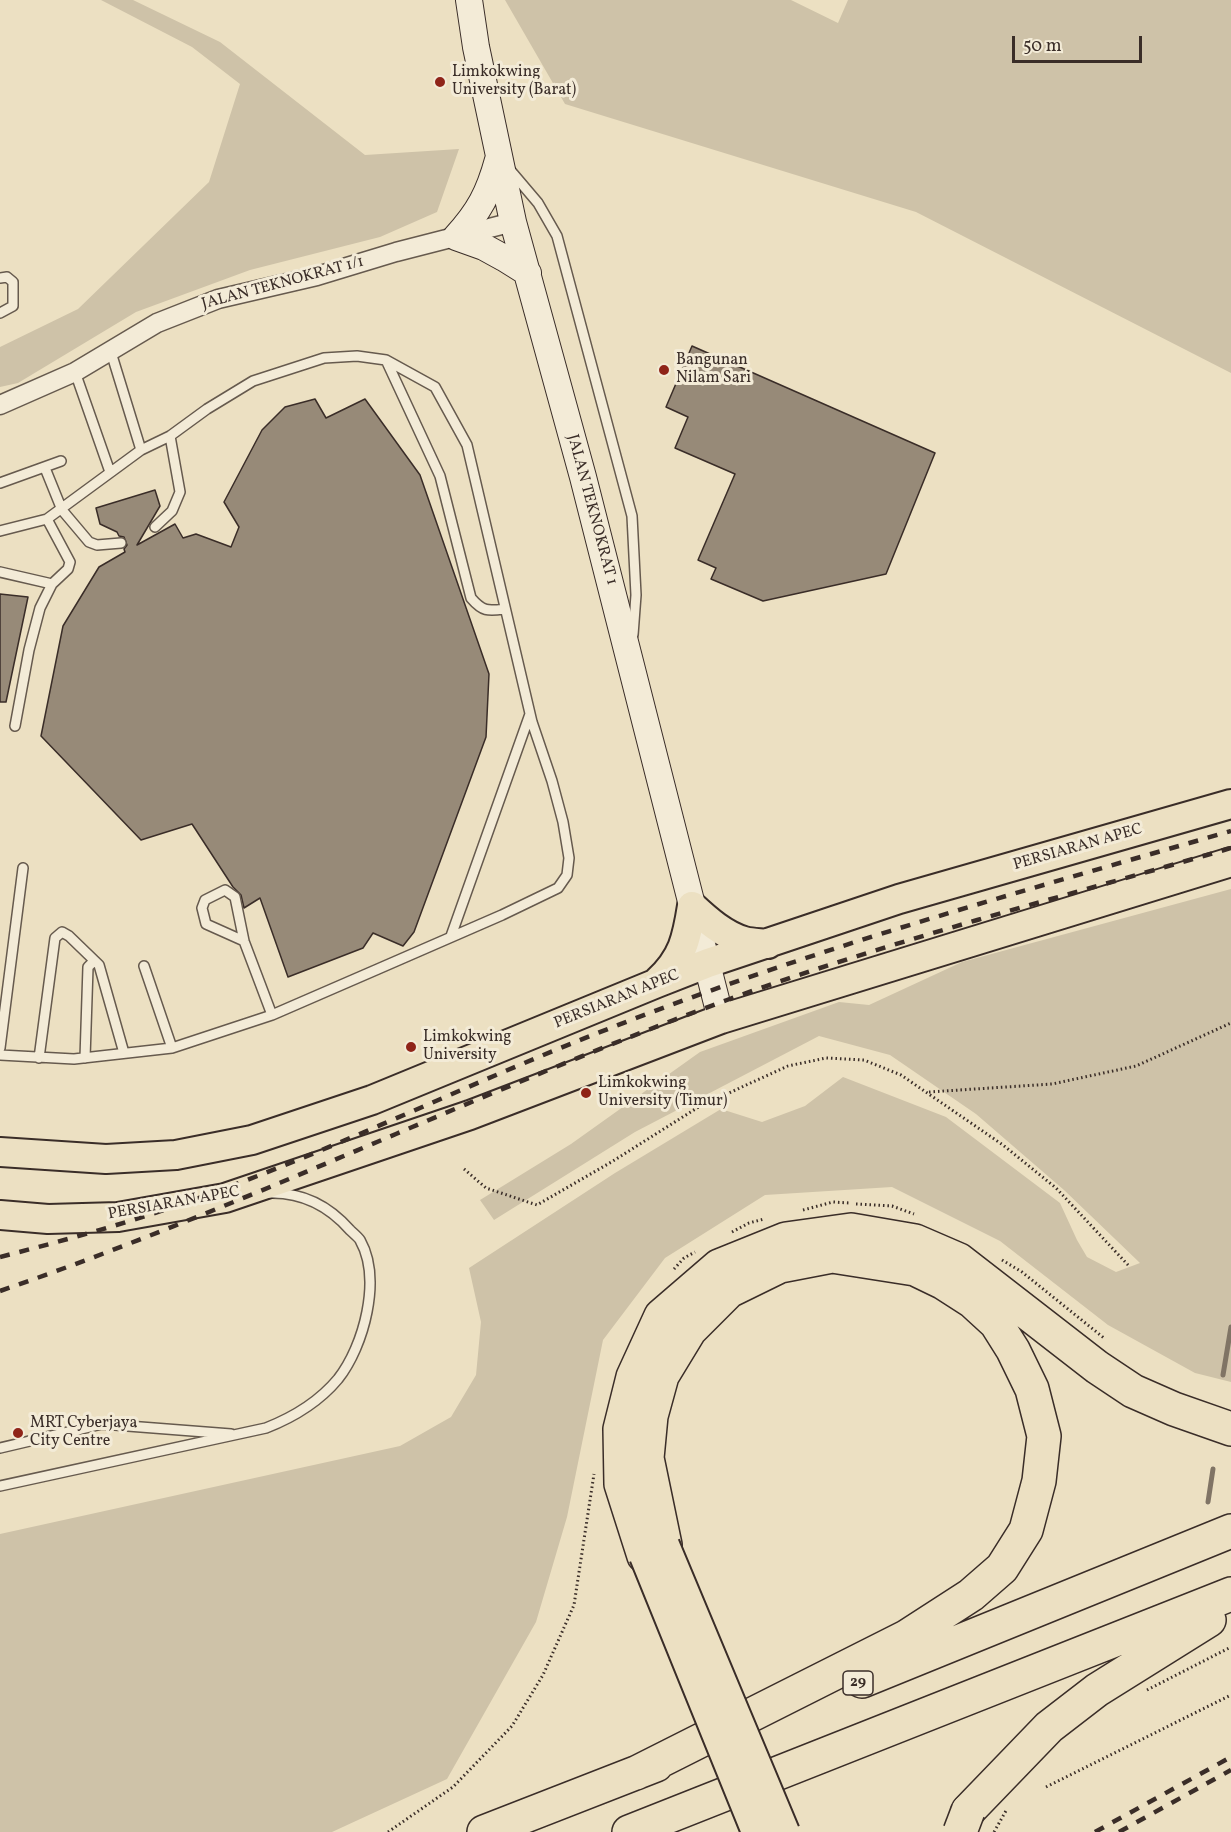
<!DOCTYPE html>
<style>
body{margin:0}
#map{position:relative;width:1231px;height:1832px;overflow:hidden;background:#ece0c2;font-family:Vollkorn,serif}
canvas{display:block}
.scale{position:absolute;left:1012px;top:36px;width:130px;height:27px;box-sizing:border-box;border:3px solid #3a2d28;border-top:0;padding-left:8px;font-size:18px;line-height:21px;white-space:nowrap;color:#3a2d28;-webkit-text-stroke:4px #f3ebd7;paint-order:stroke}
</style>
<div id="map">
<canvas width="1231" height="1832"></canvas>
<div class="scale">50 m</div>
</div>
<script>
const context = document.querySelector('canvas').getContext('2d');
context.lineJoin = 'round';
function fillPath(path, color) {
  context.fillStyle = color;
  context.fill(path, 'evenodd');
}
function trace(path, color, width, dash) {
  context.strokeStyle = color;
  context.lineWidth = width;
  context.lineCap = dash ? 'butt' : 'round';
  context.setLineDash(dash || []);
  context.stroke(path);
}
function drawText(font, color, halo, rows, align = 'center') {
  context.font = font + ' Vollkorn,serif';
  context.lineWidth = 6;
  context.setLineDash([]);
  context.textBaseline = 'middle';
  context.strokeStyle = halo;
  context.fillStyle = color;
  for (const [text, x, y, turn = 0] of rows) {
    context.save();
    context.translate(x, y);
    context.rotate((+turn || 0) * Math.PI / 180);
    context.textAlign = isNaN(turn) ? turn : align;
    if (halo) context.strokeText(text, 0, 0);
    context.fillText(text, 0, 0);
    context.restore();
  }
}
const green = new Path2D(`
 M101,0H133L220,42L365,155L459,149L437,212L380,237L250,270L136,312L18,383L0,387V347L78,309L209,182L240,84L192,47Z
 M505,0H791L838,23L848,0H1231V373L916,212L565,104Z
 M1231,889V1382L1195,1373L1108,1325L1000,1241L892,1187L765,1195L665,1258L603,1340L567,1517L536,1622L447,1779L332,1832H0V1534L400,1446L451,1417L476,1375L481,1322L469,1268L615,1173L721,1109L762,1122L805,1106L843,1077L946,1117L1060,1203L1077,1240L1087,1257L1116,1272L1140,1263L1064,1190L976,1114L890,1055L819,1036L635,1132L494,1220L480,1200L571,1144L700,1052L839,1002L869,1005L962,962Z`);
const stream = new Path2D(`
 M1223,1375L1231,1327
 M1208,1502L1213,1469`);
const building = new Path2D(`
 M692,346L935,453L886,574L763,601L711,579L716,568L698,560L735,474L675,448L688,417L666,407Z
 M315,399L326,418L365,399L420,475L489,674L486,737L414,932L403,946L373,933L363,948L288,977L260,898L244,908L241,895L233,887L192,824L141,840L41,736L63,626L99,567L125,552L124,549L127,545L124,537L119,536L117,532L100,524L96,508L155,490L160,506L137,545L175,524L183,538L196,534L231,547L239,527L224,502L262,430L285,407Z
 M0,594L28,597L6,702H0Z`);
const path = new Path2D(`
 M929,1092L1052,1084L1136,1066L1231,1023
 M464,1169L486,1188L537,1205L613,1161L697,1108L744,1086L788,1066L826,1058L864,1060L901,1075L1003,1145L1056,1188L1129,1266
 M856,1204L892,1206L914,1214
 M803,1210L833,1202L849,1203
 M732,1232L749,1223L764,1219
 M1002,1260L1022,1272L1104,1338
 M674,1269L684,1258L695,1252
 M1147,1690L1231,1647
 M1046,1787L1231,1695
 M388,1832L453,1787L512,1726L543,1675L574,1605L594,1474
 M994,1832L1007,1809`);
const lane = new Path2D(`
 M510,170L538,203L557,236L632,516L636,595L633,635
 M0,278L7,277L13,282V306L0,313
 M110,349L141,450
 M386,360L440,476L471,598C483,612 488,611 505,609
 M75,372L110,472
 M45,468L62,510L89,542L97,545L121,543
 M0,483L61,461
 M155,527L172,511L180,492L170,436
 M0,531L47,519L141,450L170,436L207,409L253,381L324,358L357,356L386,360L435,387L467,445L532,722L552,781L563,822L569,858L567,875L558,888L502,915L378,969L272,1015L172,1048L74,1059L0,1055
 M0,572L52,584
 M15,726L29,650L40,608L52,584L68,569L70,562L47,519
 M451,936L530,714
 M244,941L206,924L202,908L205,900L225,890L235,897L244,941L272,1015
 M144,966L172,1048
 M0,1048L23,868
 M39,1058L55,938L62,932L69,936L99,965L124,1053
 M85,1058L88,967L94,961
 M0,1448L102,1424L231,1434
 M0,1486L266,1428C294,1417 318,1403 338,1379C364,1346 382,1279 360,1240C358,1237 353,1233 350,1230C329,1206 302,1192 269,1193`);
const street = new Path2D(`
 M0,405L75,372L157,323L218,299L317,276L396,252L513,222`);
const secondary = new Path2D(`
 M469,0L476,47L513,222L583,477L721,1019
 M498,160C489,193 479,212 456,237L484,247L504,258L528,273`);
const primary = new Path2D(`
 M692,906C707,920 724,935 744,941C751,943 760,943 768,944
 M658,981C683,958 687,938 692,906
 M0,1152L106,1159L176,1155L252,1140L372,1100L657,983L708,963L899,899L1231,804
 M0,1215L48,1219L118,1217L225,1198L470,1115L721,1019L1231,862`);
const highway = new Path2D(`
 M644,1556L621,1484L620,1429L633,1377L661,1316L719,1266L786,1239L851,1230L915,1241L959,1260L1097,1367L1133,1391L1174,1409L1231,1429
 M862,1681L1231,1531
 M636,1773L906,1637L971,1595L1002,1568L1026,1530L1039,1481L1044,1436L1032,1389L1013,1350L996,1323L972,1301L944,1283L915,1269L832,1256L780,1266L729,1291L690,1330L662,1376L651,1416L647,1458L665,1545
 M968,1811L1049,1727L1097,1690L1209,1620
 M484,1832L656,1765
 M629,1832L1231,1594`);
const rail = new Path2D(`
 M0,1257C70,1239 139,1220 207,1195C345,1145 476,1080 613,1027C815,948 1023,891 1231,831
 M0,1291C247,1206 482,1090 727,1000C892,940 1063,897 1231,848
 M1095,1832L1231,1757
 M1119,1832L1231,1770`);
const primaryBridge = new Path2D(`
 M665,1545L785,1832
 M644,1556L756,1832`);
const highwayBridge = new Path2D(`
 M960,1832L968,1811`);
const markers = [
 [440,82,6,"#8f2418"],
 [664,370,6,"#8f2418"],
 [411,1047,6,"#8f2418"],
 [586,1093,6,"#8f2418"],
 [18,1433,6,"#8f2418"]
];
const shields = [
 [858,1683,30]
];
const shieldNames = [
 ["29",858,1683]
];
const poiNames = [
 ["Limkokwing",452,73],
 ["University (Barat)",452,91],
 ["Bangunan",676,361],
 ["Nilam Sari",676,379],
 ["Limkokwing",423,1038],
 ["University",423,1056],
 ["Limkokwing",598,1084],
 ["University (Timur)",598,1102],
 ["MRT Cyberjaya",30,1424],
 ["City Centre",30,1442]
];
const streetNames = [
 ["JALAN TEKNOKRAT 1/1",283,284,-15],
 ["JALAN TEKNOKRAT 1",591,510,75],
 ["PERSIARAN APEC",1078,848,-16],
 ["PERSIARAN APEC",617,1000,-22],
 ["PERSIARAN APEC",174,1204,-10]
];
fillPath(green, '#cec2a8');
trace(stream, '#807465', 5);
fillPath(building, '#978a78');
trace(building, '#3a2d28', 1.5);
trace(lane, '#665a4e', 12);
trace(street, '#665a4e', 21);
trace(secondary, '#3a2d28', 28);
trace(primary, '#3a2d28', 32);
trace(highway, '#3a2d28', 36);
trace(path, '#3a2d28', 3, [1.5, 3]);
trace(lane, '#f3ebd7', 9);
trace(street, '#f3ebd7', 18);
trace(secondary, '#f3ebd7', 26);
trace(primary, '#ece0c2', 28);
trace(highway, '#ece0c2', 33);
trace(rail, '#3a2d28', 4.5, [10, 10]);
trace(primaryBridge, '#3a2d28', 32, []);
trace(highwayBridge, '#3a2d28', 36, []);
trace(primaryBridge, '#ece0c2', 28);
trace(highwayBridge, '#ece0c2', 33);
for (const [x, y, r, color] of markers) {
  const dot = new Path2D();
  dot.arc(x, y, r, 0, 2 * Math.PI);
  context.fillStyle = color;
  context.fill(dot);
  trace(dot, '#f3ebd7', 2);
}
for (const [x, y, w] of shields) {
  const box = new Path2D();
  box.roundRect(x - w / 2, y - 12, w, 24, 4.5);
  context.fillStyle = '#f3ebd7';
  context.fill(box);
  trace(box, '#3a2d28', 1.5);
}
drawText('bold 15px', '#3a2d28', null, shieldNames);
drawText('16px', '#3a2d28', '#f3ebd7', poiNames, 'left');
drawText('16px', '#3a2d28', '#f3ebd7', streetNames);
</script>
